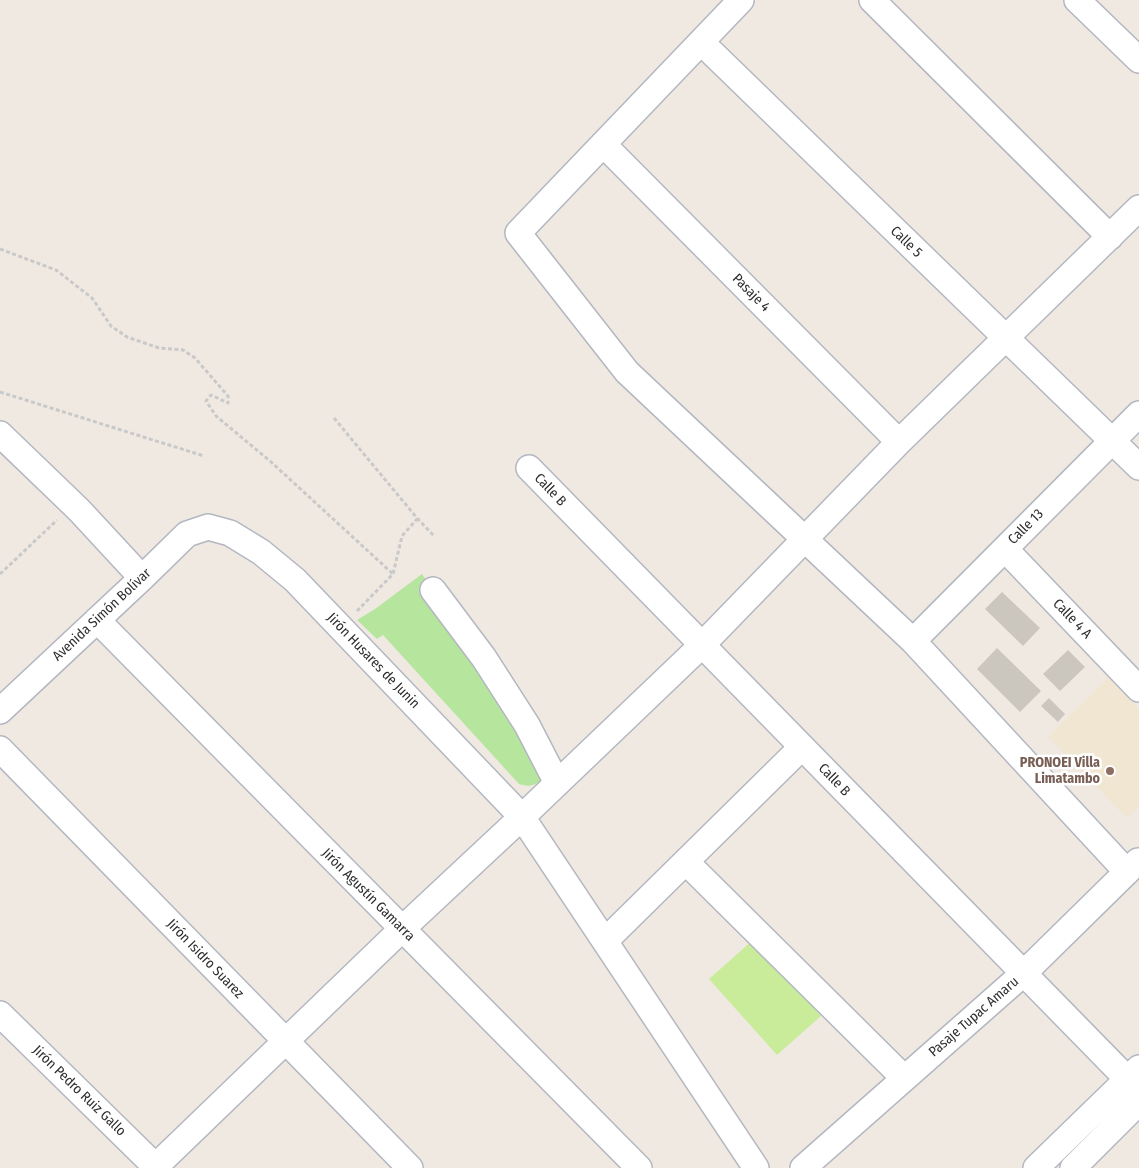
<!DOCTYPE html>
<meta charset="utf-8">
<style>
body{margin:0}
canvas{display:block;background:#efe9e1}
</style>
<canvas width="1139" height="1168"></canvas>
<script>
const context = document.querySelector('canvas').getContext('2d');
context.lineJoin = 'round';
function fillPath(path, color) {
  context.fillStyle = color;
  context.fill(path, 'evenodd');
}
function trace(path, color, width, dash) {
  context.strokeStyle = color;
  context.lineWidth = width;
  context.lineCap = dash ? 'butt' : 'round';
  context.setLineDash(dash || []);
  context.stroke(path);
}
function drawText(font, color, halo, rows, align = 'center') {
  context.font = font + ' "Fira Sans Condensed",sans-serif';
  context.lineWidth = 5;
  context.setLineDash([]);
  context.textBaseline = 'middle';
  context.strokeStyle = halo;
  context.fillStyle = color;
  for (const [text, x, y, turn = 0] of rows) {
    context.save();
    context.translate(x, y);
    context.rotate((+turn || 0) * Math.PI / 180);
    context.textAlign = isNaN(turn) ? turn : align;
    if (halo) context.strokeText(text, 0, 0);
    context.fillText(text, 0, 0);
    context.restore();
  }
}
const education = new Path2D(`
 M1108,678L1139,709V806L1127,818L1048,737Z`);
const green = new Path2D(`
 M422,574L543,760L542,780C534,786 529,787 519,784L383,635L377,639L357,620L375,609Z`);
const pitch = new Path2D(`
 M753,940L821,1016L777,1055L709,979Z`);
const building = new Path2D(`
 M1002,592L1040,628L1023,646L985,609Z
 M997,648L1041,691L1020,712L977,669Z
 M1068,650L1085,667L1060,691L1043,674Z
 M1049,698L1065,714L1058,722L1041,706Z`);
const path = new Path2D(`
 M0,249L56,270L92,298L111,326L127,337L159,348L183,350L195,358L228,396V403L211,395L206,401L216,416L270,461L393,574
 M0,392L204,456
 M334,418L417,518L435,537
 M0,574L57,520
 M357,611L393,574L402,536L417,519`);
const minor = new Path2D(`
 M741,0L518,233L627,372L913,641L1127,872
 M872,0L1110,237
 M1077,0L1139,60
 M701,42L1139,467
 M603,144L899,442
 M0,434L79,510L142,578
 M529,468L1139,1091
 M1005,549L1139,689
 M433,590L484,658L527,725L557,783
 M97,620L639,1168
 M913,641L1139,414
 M0,711L142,578L187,534L208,527L230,533L261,552L295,580L522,817L756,1168
 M0,749L410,1168
 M686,862L904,1078
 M605,941L802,747
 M0,1014L157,1168
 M154,1168L402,929L522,817L702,645L899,442L1139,208
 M803,1168L1024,973L1138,861
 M1036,1168L1139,1068
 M1073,1168L1139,1102`);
const markers = [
 [1110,771,5,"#8d6e63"]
];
const streetNames = [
 ["Calle 5",906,242,44],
 ["Pasaje 4",751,293,45],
 ["Calle B",550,490,46],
 ["Calle 13",1026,527,-45],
 ["Avenida Simón Bolívar",102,615,-43],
 ["Calle 4 A",1072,619,46],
 ["Jirón Husares de Junin",373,661,46],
 ["Calle B",834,780,46],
 ["Jirón Agustín Gamarra",368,895,45],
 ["Jirón Isidro Suarez",205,959,46],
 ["Pasaje Tupac Amaru",974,1017,-41],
 ["Jirón Pedro Ruiz Gallo",79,1091,44]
];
const educationNames = [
 ["PRONOEI Villa",1100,763],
 ["Limatambo",1100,779]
];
fillPath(education, '#f0e6d1');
fillPath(green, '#b6e59e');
fillPath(pitch, '#c9ec9a');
fillPath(building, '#cbc7bf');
trace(minor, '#b4b7c1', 28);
trace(path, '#c9c9c9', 3, [4, 2.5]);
trace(minor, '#fff', 25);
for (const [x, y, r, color] of markers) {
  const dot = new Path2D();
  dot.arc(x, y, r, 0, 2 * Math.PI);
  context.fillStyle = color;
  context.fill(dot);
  trace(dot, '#fff', 2);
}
drawText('14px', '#2e2e2e', '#fff', streetNames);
drawText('bold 14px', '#785e54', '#fff', educationNames, 'right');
</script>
